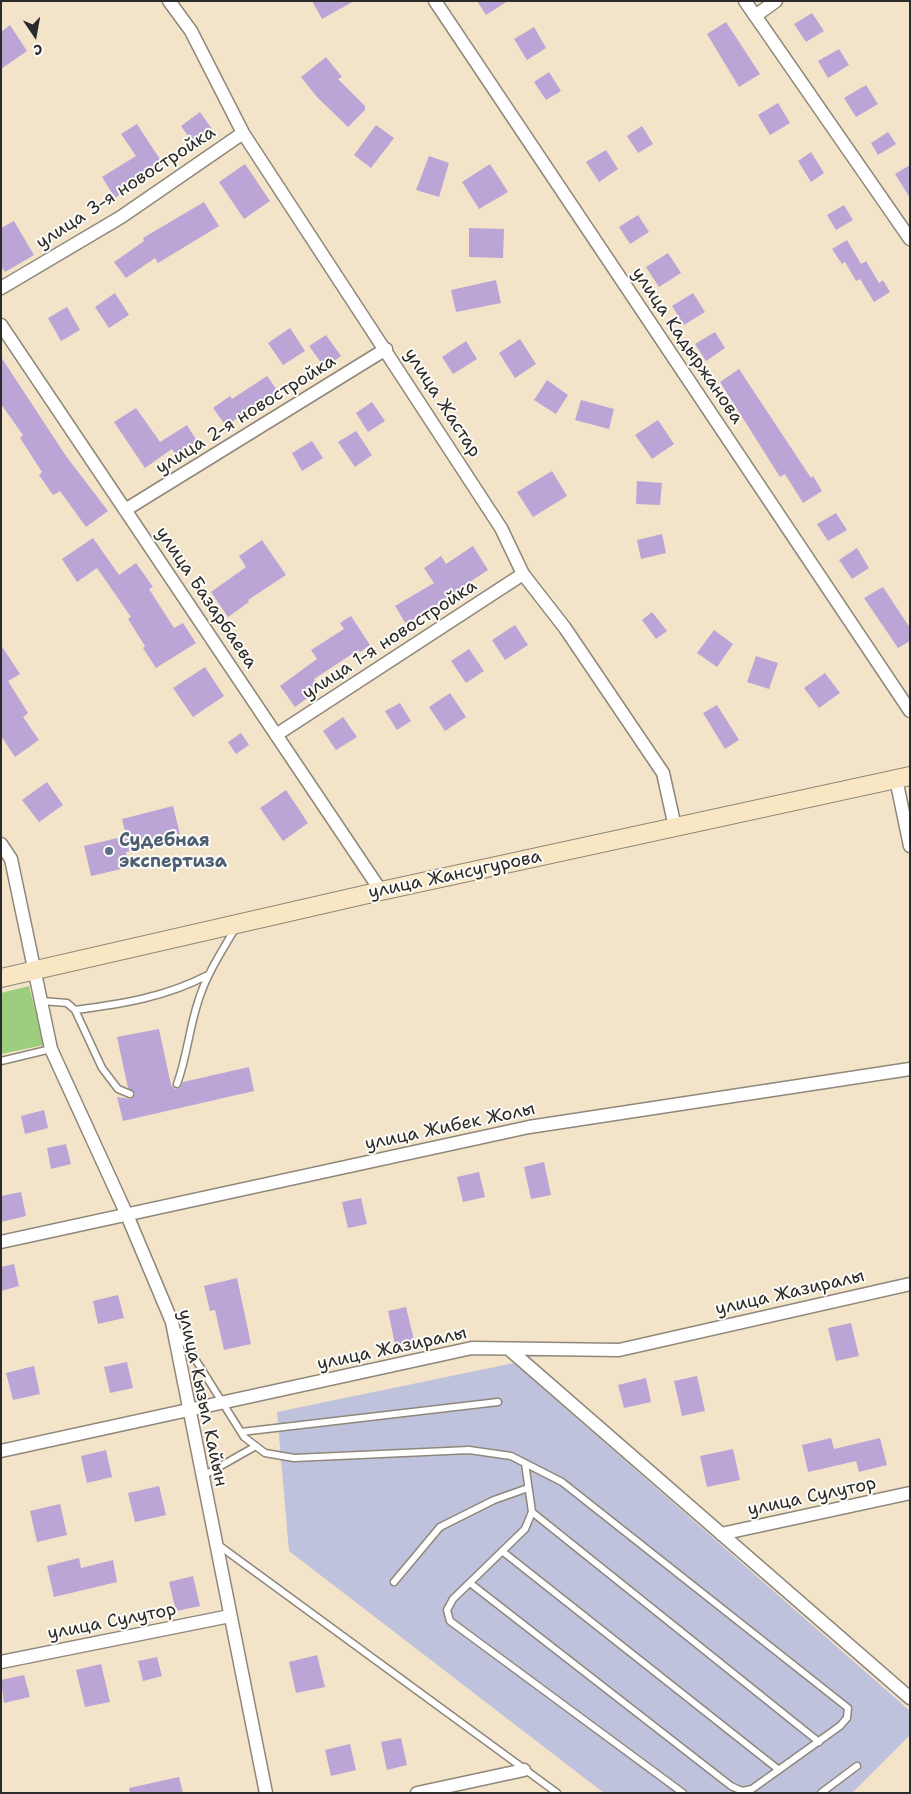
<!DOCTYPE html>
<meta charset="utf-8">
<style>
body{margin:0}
#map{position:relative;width:911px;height:1794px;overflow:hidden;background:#f3e3c9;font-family:"Shantell Sans",sans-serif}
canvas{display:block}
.frame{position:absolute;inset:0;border:2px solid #2b2b2b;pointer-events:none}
.north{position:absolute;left:10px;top:10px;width:50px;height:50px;-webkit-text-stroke:4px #fdfcf7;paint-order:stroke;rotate:168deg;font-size:14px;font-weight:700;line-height:20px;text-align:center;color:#2b2b2b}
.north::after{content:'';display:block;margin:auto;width:18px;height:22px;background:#2b2b2b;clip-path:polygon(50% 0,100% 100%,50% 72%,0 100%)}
</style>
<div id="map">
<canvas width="911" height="1794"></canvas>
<div class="frame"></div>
<div class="north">С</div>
</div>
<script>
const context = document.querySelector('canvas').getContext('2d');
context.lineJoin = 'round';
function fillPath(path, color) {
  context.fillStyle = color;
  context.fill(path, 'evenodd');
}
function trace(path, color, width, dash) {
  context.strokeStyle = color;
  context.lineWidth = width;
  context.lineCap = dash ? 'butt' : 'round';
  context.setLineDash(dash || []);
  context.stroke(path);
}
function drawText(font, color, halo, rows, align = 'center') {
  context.font = font + ' "Shantell Sans",sans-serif';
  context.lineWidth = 4;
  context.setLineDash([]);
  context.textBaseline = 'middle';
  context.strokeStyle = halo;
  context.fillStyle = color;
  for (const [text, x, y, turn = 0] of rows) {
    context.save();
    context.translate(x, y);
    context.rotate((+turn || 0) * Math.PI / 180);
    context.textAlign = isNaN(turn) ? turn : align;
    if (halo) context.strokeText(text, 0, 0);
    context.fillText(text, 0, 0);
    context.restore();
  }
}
const industrial = new Path2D(`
 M514,1363L910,1711V1735L852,1793H604L289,1551L277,1412Z`);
const green = new Path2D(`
 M29,986L44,1045L1,1054V993Z`);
const building = new Path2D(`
 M312,1H354L322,19Z
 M477,1H508L486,15Z
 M812,13L824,31L806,42L794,24Z
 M726,22L760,74L739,87L707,34Z
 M10,25L27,51L1,69V32Z
 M534,27L546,48L527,60L514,39Z
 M839,49L849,65L828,78L818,61Z
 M326,57L342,77L338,79L365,106V110L348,127L317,97L301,77Z
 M549,72L561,91L546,100L534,82Z
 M866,85L878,104L856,117L844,98Z
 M778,103L790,123L770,135L758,115Z
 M200,112L212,129L193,143L181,126Z
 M137,124L163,164L115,198L102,177L136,156L121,134Z
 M376,125L394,138L371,168L354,155Z
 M642,126L653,144L638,153L627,136Z
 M888,132L896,144L878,155L871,143Z
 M606,150L618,169L599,182L586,162Z
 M811,152L824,173L811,182L798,161Z
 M429,156L449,163L439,197L416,190Z
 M245,164L270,201L244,219L219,182Z
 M490,164L508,192L479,209L462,182Z
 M910,165V198L895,174Z
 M204,202L219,226L158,263L155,258L126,278L114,262L144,241L143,238Z
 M844,205L853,220L836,230L827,215Z
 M638,215L649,232L630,244L619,227Z
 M14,221L34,255L5,272L1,266V228Z
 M469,228L504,229L503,258L469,257Z
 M847,240L861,264L866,261L879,283L883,280L890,292L874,302L860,279L856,281L845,262L842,264L832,249Z
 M668,253L681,273L659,287L646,267Z
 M496,280L501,303L456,312L451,290Z
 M115,293L129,315L109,328L95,307Z
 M693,293L705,312L684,325L672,306Z
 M67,307L80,330L61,341L48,318Z
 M290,328L305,351L283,365L268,343Z
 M715,332L725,348L706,361L695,344Z
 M326,335L341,356L325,368L309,346Z
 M520,339L536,364L515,378L499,353Z
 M466,341L477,359L453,374L442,357Z
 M1,357L66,456L108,511L86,527L60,491L53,495L39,475L42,472L20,438L23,435L1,404Z
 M739,369L811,478L813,476L822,491L803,503L785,474L780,477L720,382Z
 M267,376L280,394L254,412L251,408L226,426L213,408L230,396L232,399Z
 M547,380L568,395L556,414L534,400Z
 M581,400L614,409L609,429L575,420Z
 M372,402L385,421L368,432L356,413Z
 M136,408L160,442L187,425L197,441L176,455L172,449L145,468L114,422Z
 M658,420L674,444L652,459L635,435Z
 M356,431L372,455L355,467L338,442Z
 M312,441L323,458L302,471L292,453Z
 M552,471L567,496L533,517L517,492Z
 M637,481L662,483L660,505L636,504Z
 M836,513L847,530L828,541L817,524Z
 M662,534L666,553L641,559L637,540Z
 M93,538L119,575L136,563L153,587L149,589L174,628L183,623L196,643L156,668L143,648L145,646L128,619L131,617L97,568L77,582L62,559Z
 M262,540L286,575L248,600L249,602L228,617L211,592L246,567L239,556Z
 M473,546L488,570L462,587L464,590L447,602L445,600L406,624L395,606L434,583L424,568L441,556L446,564Z
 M857,548L869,568L852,579L839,560Z
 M883,587L910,628V641L898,648L864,598Z
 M652,612L667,631L656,639L642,620Z
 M351,616L370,645L360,652L358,650L314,679L321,688L295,707L280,686L317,659L311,650L344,629L340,623Z
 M515,625L528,645L505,660L492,640Z
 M714,630L733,644L717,667L697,653Z
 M1,645L20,674L8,681L28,713L23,717L39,740L15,757L1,736Z
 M469,649L484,671L466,683L451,661Z
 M756,656L778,663L769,689L747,682Z
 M205,667L224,696L193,717L173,688Z
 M825,673L840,693L819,708L804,688Z
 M450,693L466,717L445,731L429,707Z
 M400,703L411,721L397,730L385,711Z
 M717,705L739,740L725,749L703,713Z
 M343,717L357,737L336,750L323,731Z
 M241,733L249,745L236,754L228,742Z
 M47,782L63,805L39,822L22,800Z
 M286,790L308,823L283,841L260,808Z
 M173,806L181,838L126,852L130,867L91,876L84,846L126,836L122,819Z
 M159,1029L171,1085L175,1089L180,1088L183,1082L249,1067L254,1091L123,1121L117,1097L131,1099L135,1094L128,1088L117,1037Z
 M44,1110L48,1128L25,1134L21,1116Z
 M66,1144L71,1164L51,1169L47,1148Z
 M544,1162L551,1195L531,1199L524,1167Z
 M479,1172L485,1197L463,1202L457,1177Z
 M21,1192L26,1216L1,1222V1196Z
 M361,1198L367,1224L348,1228L342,1202Z
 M14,1264L19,1286L1,1291V1267Z
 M237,1278L251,1344L224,1350L215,1310L210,1311L204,1286Z
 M118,1295L124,1318L98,1324L93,1301Z
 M406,1307L415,1344L396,1349L388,1311Z
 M851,1323L859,1356L836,1361L828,1328Z
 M127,1362L133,1388L110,1393L104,1367Z
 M34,1366L40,1394L13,1400L6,1373Z
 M697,1376L705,1411L682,1416L674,1381Z
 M646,1378L651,1402L624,1408L618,1385Z
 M831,1438L834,1449L880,1438L887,1465L859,1472L856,1461L808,1472L802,1445Z
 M733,1449L740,1480L707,1487L700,1456Z
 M106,1450L112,1477L87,1483L81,1456Z
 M159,1486L166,1515L135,1522L128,1493Z
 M60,1504L67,1535L37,1542L30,1511Z
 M79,1558L81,1568L113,1560L117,1582L54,1597L47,1566Z
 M193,1576L200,1606L176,1611L169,1582Z
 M317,1655L325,1687L296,1693L289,1662Z
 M157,1657L162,1676L143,1681L138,1661Z
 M101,1664L110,1702L85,1707L76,1670Z
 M24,1675L30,1697L4,1703L1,1680Z
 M401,1738L407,1765L387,1770L381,1742Z
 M350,1744L356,1770L331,1776L325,1750Z
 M179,1777L183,1793H130L129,1788Z`);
const service = new Path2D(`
 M42,1001L67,1003L75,1010L102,1068L118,1089L130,1094
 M75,1010C122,1004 166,997 208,975
 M1,1061L51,1049
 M177,1084C187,1057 189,1029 198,1002C206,975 222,951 236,927
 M177,1330L244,1437L265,1453L294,1458L469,1450L511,1456L562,1482L848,1708L847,1718L840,1726L752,1789L742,1791L731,1786L470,1583
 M241,1432L498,1402
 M525,1463L532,1512L525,1529L453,1599L447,1610L450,1621L683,1793
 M203,1476L256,1446
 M532,1512L819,1742
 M217,1544L557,1793
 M502,1551L779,1770
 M394,1582L440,1527L494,1500L528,1488
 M821,1793L857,1766`);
const minor = new Path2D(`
 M169,1L191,31L243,133L501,528L523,574L565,628L663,773L675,827
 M435,1L910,711
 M745,1L910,239
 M755,16L776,1
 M1,288L121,217L243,133
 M1,325L381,891
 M125,510L386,349
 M276,735L523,574
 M896,779L910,846
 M1,844L11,859L51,1049L127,1215L172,1322L266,1793
 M1,1242L529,1127L910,1069
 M510,1350L910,1698
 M1,1451L472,1348L619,1350L910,1284
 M721,1534L910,1493
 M1,1662L230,1616
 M417,1793L524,1770`);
const secondary = new Path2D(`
 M1,978L381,891L910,776`);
const markers = [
 [109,851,5,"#5c6f8a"]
];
const streetNames = [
 ["улица 3-я новостройка",126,188,-33],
 ["улица Кадыржанова",687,346,56],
 ["улица Жастар",442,403,57],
 ["улица 2-я новостройка",246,415,-32],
 ["улица Базарбаева",206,598,56],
 ["улица 1-я новостройка",390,640,-33],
 ["улица Жансугурова",455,875,-12],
 ["улица Жибек Жолы",450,1127,-12],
 ["улица Жазиралы",790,1293,-13],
 ["улица Жазиралы",392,1349,-12],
 ["улица Кызыл Кайын",202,1398,78],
 ["улица Сулутор",812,1497,-12],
 ["улица Сулутор",112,1622,-11]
];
const serviceNames = [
 ["Судебная",119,841],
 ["экспертиза",119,862]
];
fillPath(industrial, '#bfc2dd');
fillPath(green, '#9cce7e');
fillPath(building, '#baa5d6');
trace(service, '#8f877a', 9);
trace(minor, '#8f877a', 15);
trace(secondary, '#8f877a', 20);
trace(service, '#fff', 6);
trace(minor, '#fff', 12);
trace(secondary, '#f9e7c3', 18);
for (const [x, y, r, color] of markers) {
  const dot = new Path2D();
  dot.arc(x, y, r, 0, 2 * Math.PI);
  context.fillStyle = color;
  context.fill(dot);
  trace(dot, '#fdfcf7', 2);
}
drawText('18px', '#2b2b2b', '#fdfcf7', streetNames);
drawText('bold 18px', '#4e5e75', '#fdfcf7', serviceNames, 'left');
</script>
